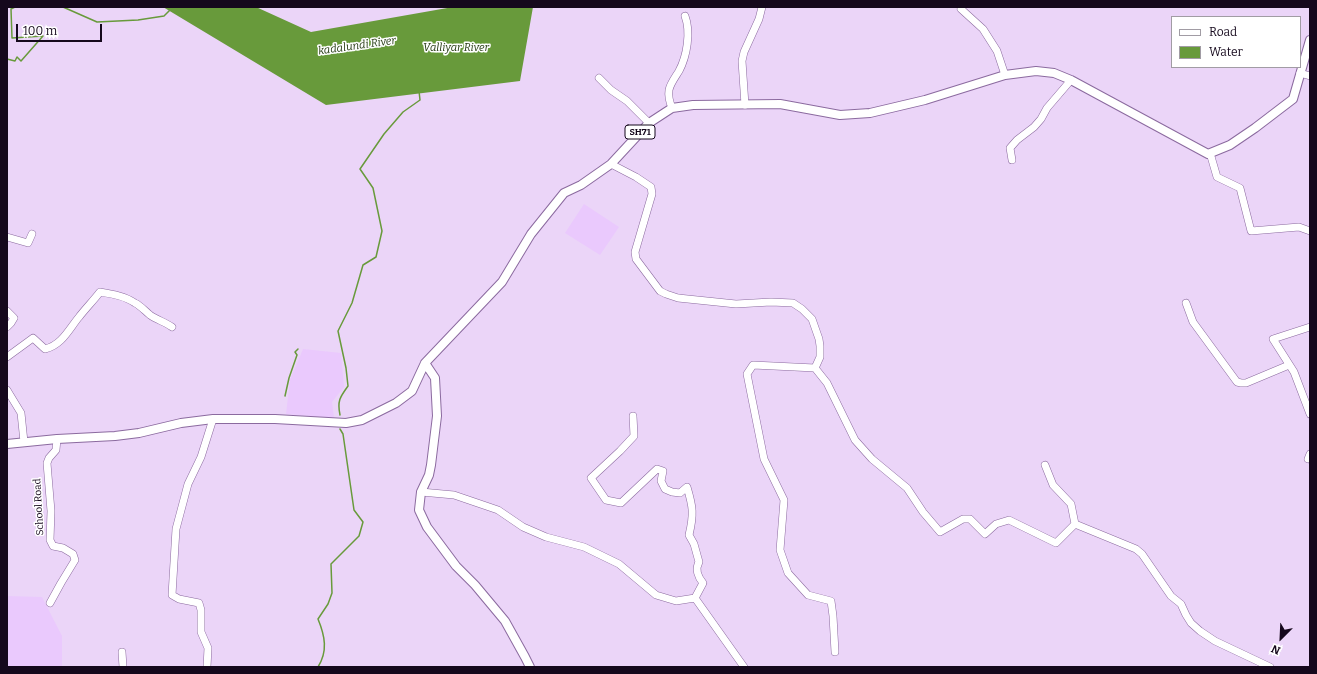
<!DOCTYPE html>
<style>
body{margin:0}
#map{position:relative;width:1317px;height:674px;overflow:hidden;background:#ebd5f8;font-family:Bitter,serif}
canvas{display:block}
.frame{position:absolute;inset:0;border:8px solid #15081c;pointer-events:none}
.legend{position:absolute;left:1171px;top:16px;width:130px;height:52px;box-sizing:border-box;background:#fff;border:1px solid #a19ca4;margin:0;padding:5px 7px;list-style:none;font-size:12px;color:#15081c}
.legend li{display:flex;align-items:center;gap:8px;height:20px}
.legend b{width:20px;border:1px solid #a19ca4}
.north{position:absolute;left:1261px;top:618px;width:40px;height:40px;-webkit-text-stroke:3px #fff;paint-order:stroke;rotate:204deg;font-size:11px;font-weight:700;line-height:16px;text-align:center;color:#15081c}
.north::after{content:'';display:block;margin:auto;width:14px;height:18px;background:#15081c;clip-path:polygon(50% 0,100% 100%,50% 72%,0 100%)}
.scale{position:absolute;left:16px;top:24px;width:86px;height:18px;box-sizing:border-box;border:2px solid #15081c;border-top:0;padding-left:5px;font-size:12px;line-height:14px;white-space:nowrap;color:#15081c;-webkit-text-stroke:3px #fff;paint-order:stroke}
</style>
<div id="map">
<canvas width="1317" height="674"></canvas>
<div class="frame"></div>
<ul class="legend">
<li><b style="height:5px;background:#fff"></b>Road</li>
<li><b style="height:11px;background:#689a3b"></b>Water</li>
</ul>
<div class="north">N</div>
<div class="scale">100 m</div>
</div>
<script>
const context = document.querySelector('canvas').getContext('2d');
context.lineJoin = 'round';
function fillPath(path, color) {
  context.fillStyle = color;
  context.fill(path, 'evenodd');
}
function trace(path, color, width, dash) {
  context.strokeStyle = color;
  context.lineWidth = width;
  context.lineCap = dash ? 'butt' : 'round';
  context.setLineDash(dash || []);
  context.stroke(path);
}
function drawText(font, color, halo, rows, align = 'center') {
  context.font = font + ' Bitter,serif';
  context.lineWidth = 3;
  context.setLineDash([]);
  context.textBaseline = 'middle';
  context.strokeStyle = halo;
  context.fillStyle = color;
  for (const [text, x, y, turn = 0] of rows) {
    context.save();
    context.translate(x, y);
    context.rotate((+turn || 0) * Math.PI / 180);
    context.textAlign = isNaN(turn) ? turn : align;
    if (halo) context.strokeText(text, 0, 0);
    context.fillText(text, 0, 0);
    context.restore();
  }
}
const built = new Path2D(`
 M584,204L619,227L600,255L565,233Z
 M303,349L341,353L344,387L332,402L334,418L286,414L290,380Z
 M7,596L42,597L62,636V667H7Z`);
const water = new Path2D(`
 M163,7H256L311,32L453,7H533L520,81L326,105Z`);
const stream = new Path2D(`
 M63,7L97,22L138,20L164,16L173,7
 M7,59L15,61L17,57L21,61L43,36L12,38L11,9L15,7
 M285,396L289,378L297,355L295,352L298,349
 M340,415C337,401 340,397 348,386L346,368L338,331L352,303L363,265L376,257L382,231L373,188L360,169L384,134L403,112L420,100L419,91
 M318,667C328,651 325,636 318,619L328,604L332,593L331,564L359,536L363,522L354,510L343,434L340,429`);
const minor = new Path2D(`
 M961,9L983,29L997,51L1005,75
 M1300,73L1310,76
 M599,78L611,90L627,101L649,123
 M745,105L742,61L744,52L759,19L762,7
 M672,108C670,103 668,96 669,90C670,84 676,76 679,71C687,56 691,32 685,16
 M1210,153L1217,177L1240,188L1251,231L1299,227L1310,231
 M1012,160L1010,148L1017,140L1034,127L1041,119L1047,108L1071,80
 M611,164L636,177L651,187L652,194L635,252L636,259L660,291L666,294L678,298L736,304L771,302L793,303L802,309L812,319L819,339L820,346V357L815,368L753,365L747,374L764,459L784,500L780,550L788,573L808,595L831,601L833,616L835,652
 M7,237L28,243L32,234
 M1186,303L1193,322L1237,382L1241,383H1246L1289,365
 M7,311L14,318L11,323L7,327
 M1310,327L1273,339L1294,372L1310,414
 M7,357L33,338L45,349C62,345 69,329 79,317C86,308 93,301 100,292C112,294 125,296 135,303C141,306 145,311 150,315C157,320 165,322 172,327
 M815,368L827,383L855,440L872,459L907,488L923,512L940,532L963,519H970L985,534L996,524L1009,520L1056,543L1075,524L1136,549L1142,554L1171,596L1181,604L1186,615L1191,623L1200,631L1215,641L1270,667
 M7,390L21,413L24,442
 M1308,459L1310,454
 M1045,465L1053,485L1071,504L1075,524
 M421,492L454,495L498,510L523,527L546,537L584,547L619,564L656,595L676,601L695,598L703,583C698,577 695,569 699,562L694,544L689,535C694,514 693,507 687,487L680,493L672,492L665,489L661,481L663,471L657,469L621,503L606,500L591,478L620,451L634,436L633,416
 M695,598L744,667
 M50,603L61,583L75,560L73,554L63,548L53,546L50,540L51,511L47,463L49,458L56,450L57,439
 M122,652L123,667
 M207,667L208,648L201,632V610L199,603L179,599L172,595L176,529L188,484L201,457L213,419`);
const major = new Path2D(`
 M425,363L435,378L437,416L431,465L429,475L421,492L419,510L427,527L456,566L475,585L505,621L525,657L530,667
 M7,444L57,439L115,436L139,433L181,423L213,419H275L346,423L362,420L396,403L412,391L425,363L502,282L531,234L564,193L581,185L611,164L649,123L672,108L693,105L780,104L840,115L870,113L925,100L1005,75L1036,71L1054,73L1071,80L1208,154L1230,145L1255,128L1293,99L1310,40`);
const shields = [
 [640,132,30]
];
const shieldNames = [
 ["SH71",640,132]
];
const streetNames = [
 ["School Road",39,507,-93]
];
const waterNames = [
 ["kadalundi River",357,46,-8],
 ["Valliyar River",456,48]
];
fillPath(built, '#eac9fd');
fillPath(water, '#689a3b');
trace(stream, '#689a3b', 1.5);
trace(minor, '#8b6a9f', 8);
trace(major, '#8b6a9f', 10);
trace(minor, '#fff', 7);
trace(major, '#fff', 8);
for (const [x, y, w] of shields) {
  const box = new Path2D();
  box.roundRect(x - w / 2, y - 7, w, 14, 3);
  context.fillStyle = '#fff';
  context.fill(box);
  trace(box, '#15081c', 1);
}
drawText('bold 9px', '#15081c', null, shieldNames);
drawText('10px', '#15081c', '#fff', streetNames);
drawText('italic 11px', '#253a13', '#fff', waterNames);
</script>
